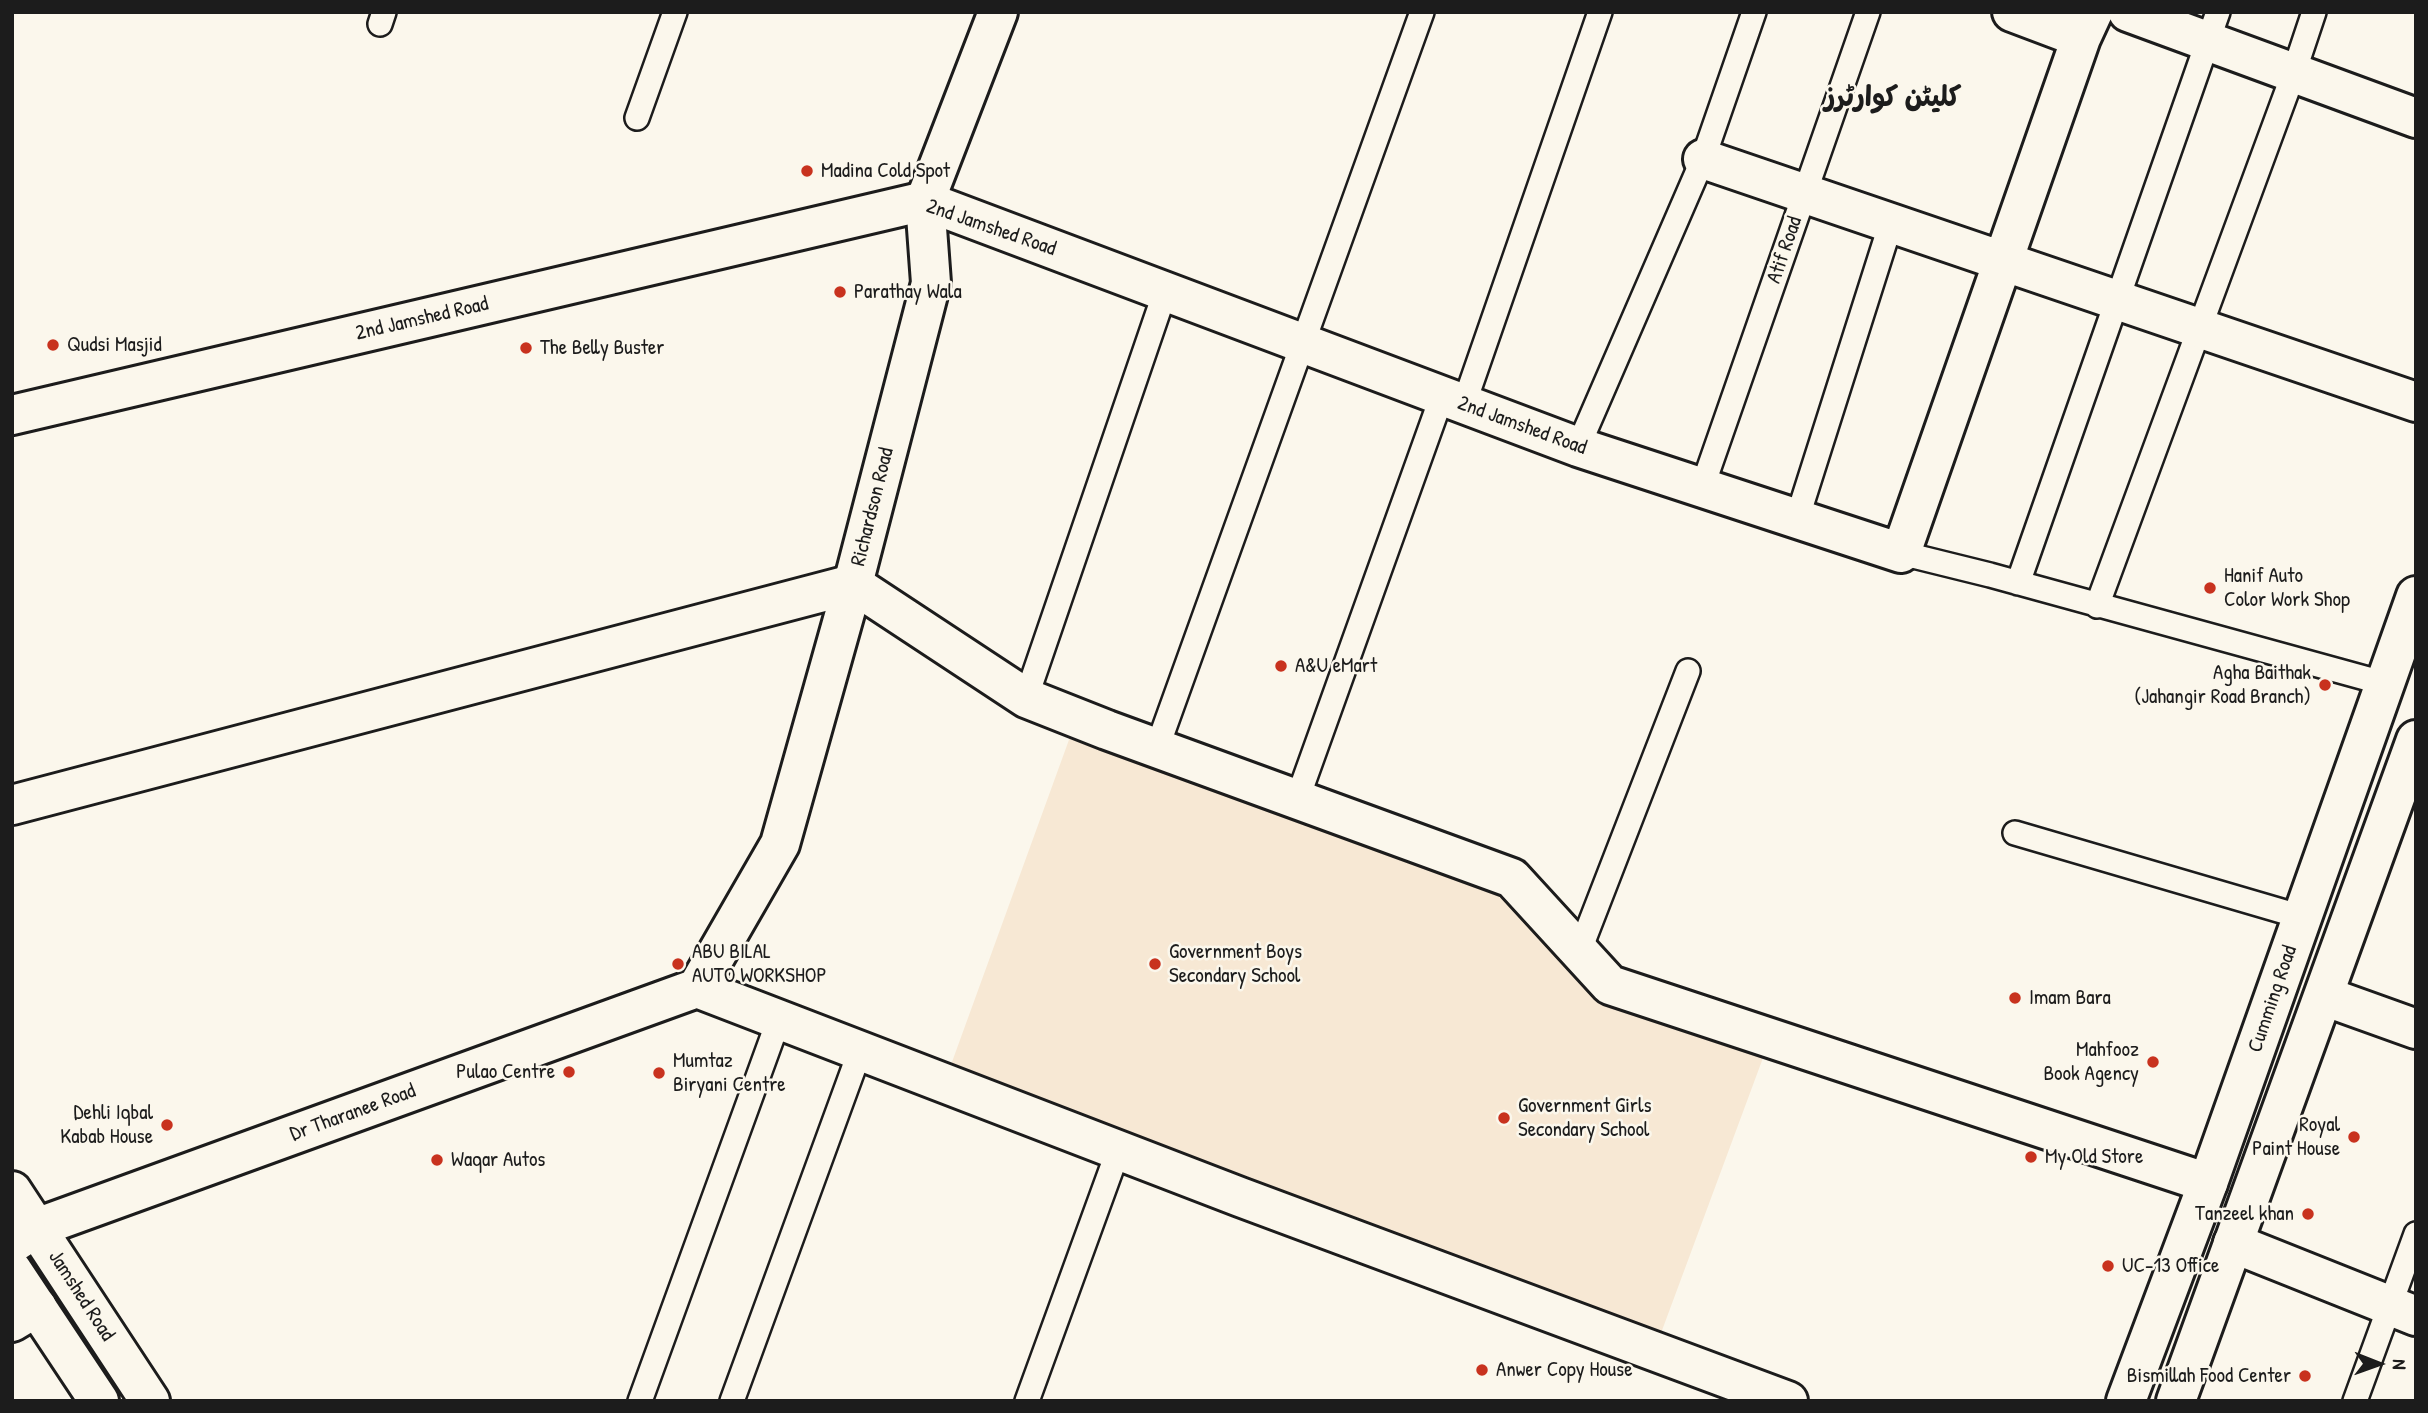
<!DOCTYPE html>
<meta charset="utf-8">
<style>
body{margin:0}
#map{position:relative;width:2428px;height:1413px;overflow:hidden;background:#fbf7ec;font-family:"Patrick Hand",sans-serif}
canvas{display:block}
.frame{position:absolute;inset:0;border:14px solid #1c1c1c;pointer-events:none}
.north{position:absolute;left:2344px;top:1329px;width:70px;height:70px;-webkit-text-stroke:5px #fbf7ec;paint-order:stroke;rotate:91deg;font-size:19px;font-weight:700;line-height:28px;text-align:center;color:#1c1c1c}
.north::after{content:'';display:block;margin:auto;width:24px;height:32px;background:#1c1c1c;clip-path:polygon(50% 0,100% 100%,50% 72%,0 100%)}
</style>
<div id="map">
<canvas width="2428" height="1413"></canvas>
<div class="frame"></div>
<div class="north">N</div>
</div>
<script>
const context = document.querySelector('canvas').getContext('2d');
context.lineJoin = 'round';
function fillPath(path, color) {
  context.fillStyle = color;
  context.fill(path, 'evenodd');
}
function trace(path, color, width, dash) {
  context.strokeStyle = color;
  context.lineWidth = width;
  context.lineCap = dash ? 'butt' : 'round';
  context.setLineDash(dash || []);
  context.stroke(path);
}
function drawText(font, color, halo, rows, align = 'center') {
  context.font = font + ' "Patrick Hand","Playpen Sans Arabic",sans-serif';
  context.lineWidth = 5;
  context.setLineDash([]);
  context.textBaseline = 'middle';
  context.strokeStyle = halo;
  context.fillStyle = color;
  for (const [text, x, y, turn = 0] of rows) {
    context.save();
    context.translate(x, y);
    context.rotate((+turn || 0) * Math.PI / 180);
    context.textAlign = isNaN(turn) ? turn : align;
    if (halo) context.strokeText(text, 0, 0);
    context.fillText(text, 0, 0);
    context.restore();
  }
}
const built = new Path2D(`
 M1070,737L1539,909L1610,985L1770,1039L1654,1352L944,1084Z`);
const lane = new Path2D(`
 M380,24L384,12
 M637,118L675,12
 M1464,404L1600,12
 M1578,447L1703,159L1754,12
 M1702,488L1868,12
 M1797,519L1891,223
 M1901,553L1990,575L2383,683
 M2018,583L2218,12
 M2097,606L2293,75L2314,12
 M1026,698L1165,292
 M1157,748L1422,12
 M1297,800L1442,396
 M2015,833L2302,917
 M1579,952L1688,671
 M640,1401L779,1019
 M732,1401L860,1051
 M1027,1401L1118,1151
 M2355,1401L2416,1234`);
const street = new Path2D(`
 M2012,12L2081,38L2093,12
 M2128,12L2416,118
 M1703,159L2416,402
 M12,415L925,201L1578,447L1901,553L2081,38
 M12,805L853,584L1026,698L1107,730L1512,878L1610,985L2208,1183
 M2324,996L2416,1029
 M2233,1243L2416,1316
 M12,1322L37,1307`);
const secondary = new Path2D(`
 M697,988L1240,1197L1788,1401
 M697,988L780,844L853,584L931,283L925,201L998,12
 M12,1191L150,1401
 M12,1244L36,1228L697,988
 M12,1270L99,1401
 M2126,1401L2208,1183L2416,596
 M2176,1401L2416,740`);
const markers = [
 [807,171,7,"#c8321e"],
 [840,292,7,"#c8321e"],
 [53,345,7,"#c8321e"],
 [526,348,7,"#c8321e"],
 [2210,588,7,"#c8321e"],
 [1281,666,7,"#c8321e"],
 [2325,685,7,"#c8321e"],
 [678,964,7,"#c8321e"],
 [1155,964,7,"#c8321e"],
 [2015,998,7,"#c8321e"],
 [2153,1062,7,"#c8321e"],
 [569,1072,7,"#c8321e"],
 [659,1073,7,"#c8321e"],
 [1504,1118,7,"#c8321e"],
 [167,1125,7,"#c8321e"],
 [2354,1137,7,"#c8321e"],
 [2031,1157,7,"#c8321e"],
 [437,1160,7,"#c8321e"],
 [2308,1214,7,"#c8321e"],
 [2108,1266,7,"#c8321e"],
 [1482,1370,7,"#c8321e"],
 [2305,1376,7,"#c8321e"]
];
const poiNames = [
 ["Madina Cold Spot",821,171],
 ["Parathay Wala",854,292],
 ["Qudsi Masjid",67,345],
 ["The Belly Buster",540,348],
 ["Hanif Auto",2224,576],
 ["Color Work Shop",2224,600],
 ["A&U eMart",1295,666],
 ["Agha Baithak",2311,673,"right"],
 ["(Jahangir Road Branch)",2311,697,"right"],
 ["ABU BILAL",692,952],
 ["AUTO WORKSHOP",692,976],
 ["Government Boys",1169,952],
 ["Secondary School",1169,976],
 ["Imam Bara",2029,998],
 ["Mahfooz",2139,1050,"right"],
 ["Book Agency",2139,1074,"right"],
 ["Mumtaz",673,1061],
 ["Biryani Centre",673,1085],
 ["Pulao Centre",555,1072,"right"],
 ["Government Girls",1518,1106],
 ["Secondary School",1518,1130],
 ["Dehli Iqbal",153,1113,"right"],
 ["Kabab House",153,1137,"right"],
 ["Royal",2340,1125,"right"],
 ["Paint House",2340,1149,"right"],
 ["My Old Store",2045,1157],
 ["Waqar Autos",451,1160],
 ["Tanzeel khan",2294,1214,"right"],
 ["UC-13 Office",2122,1266],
 ["Anwer Copy House",1496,1370],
 ["Bismillah Food Center",2291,1376,"right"]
];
const streetNames = [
 ["2nd Jamshed Road",991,228,19],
 ["Atif Road",1785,250,-71],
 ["2nd Jamshed Road",422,319,-13],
 ["2nd Jamshed Road",1522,426,20],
 ["Richardson Road",873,507,-76],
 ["Cumming Road",2273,999,-71],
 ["Dr Tharanee Road",353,1113,-20],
 ["Jamshed Road",81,1296,57]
];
const districtNames = [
 ["کلیٹن کوارٹرز",1893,99]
];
fillPath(built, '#f7e8d4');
trace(lane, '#1c1c1c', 28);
trace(street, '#1c1c1c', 44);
trace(secondary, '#1c1c1c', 44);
trace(lane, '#fbf7ec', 23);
trace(street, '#fbf7ec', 38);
trace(secondary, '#fbf7ec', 38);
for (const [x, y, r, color] of markers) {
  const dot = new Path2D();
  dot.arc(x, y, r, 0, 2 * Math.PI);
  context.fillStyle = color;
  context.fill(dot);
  trace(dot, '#fbf7ec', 2.5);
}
drawText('21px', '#1c1c1c', '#fbf7ec', poiNames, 'left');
drawText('21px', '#1c1c1c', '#fbf7ec', streetNames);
drawText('bold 28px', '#1c1c1c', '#fbf7ec', districtNames);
</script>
